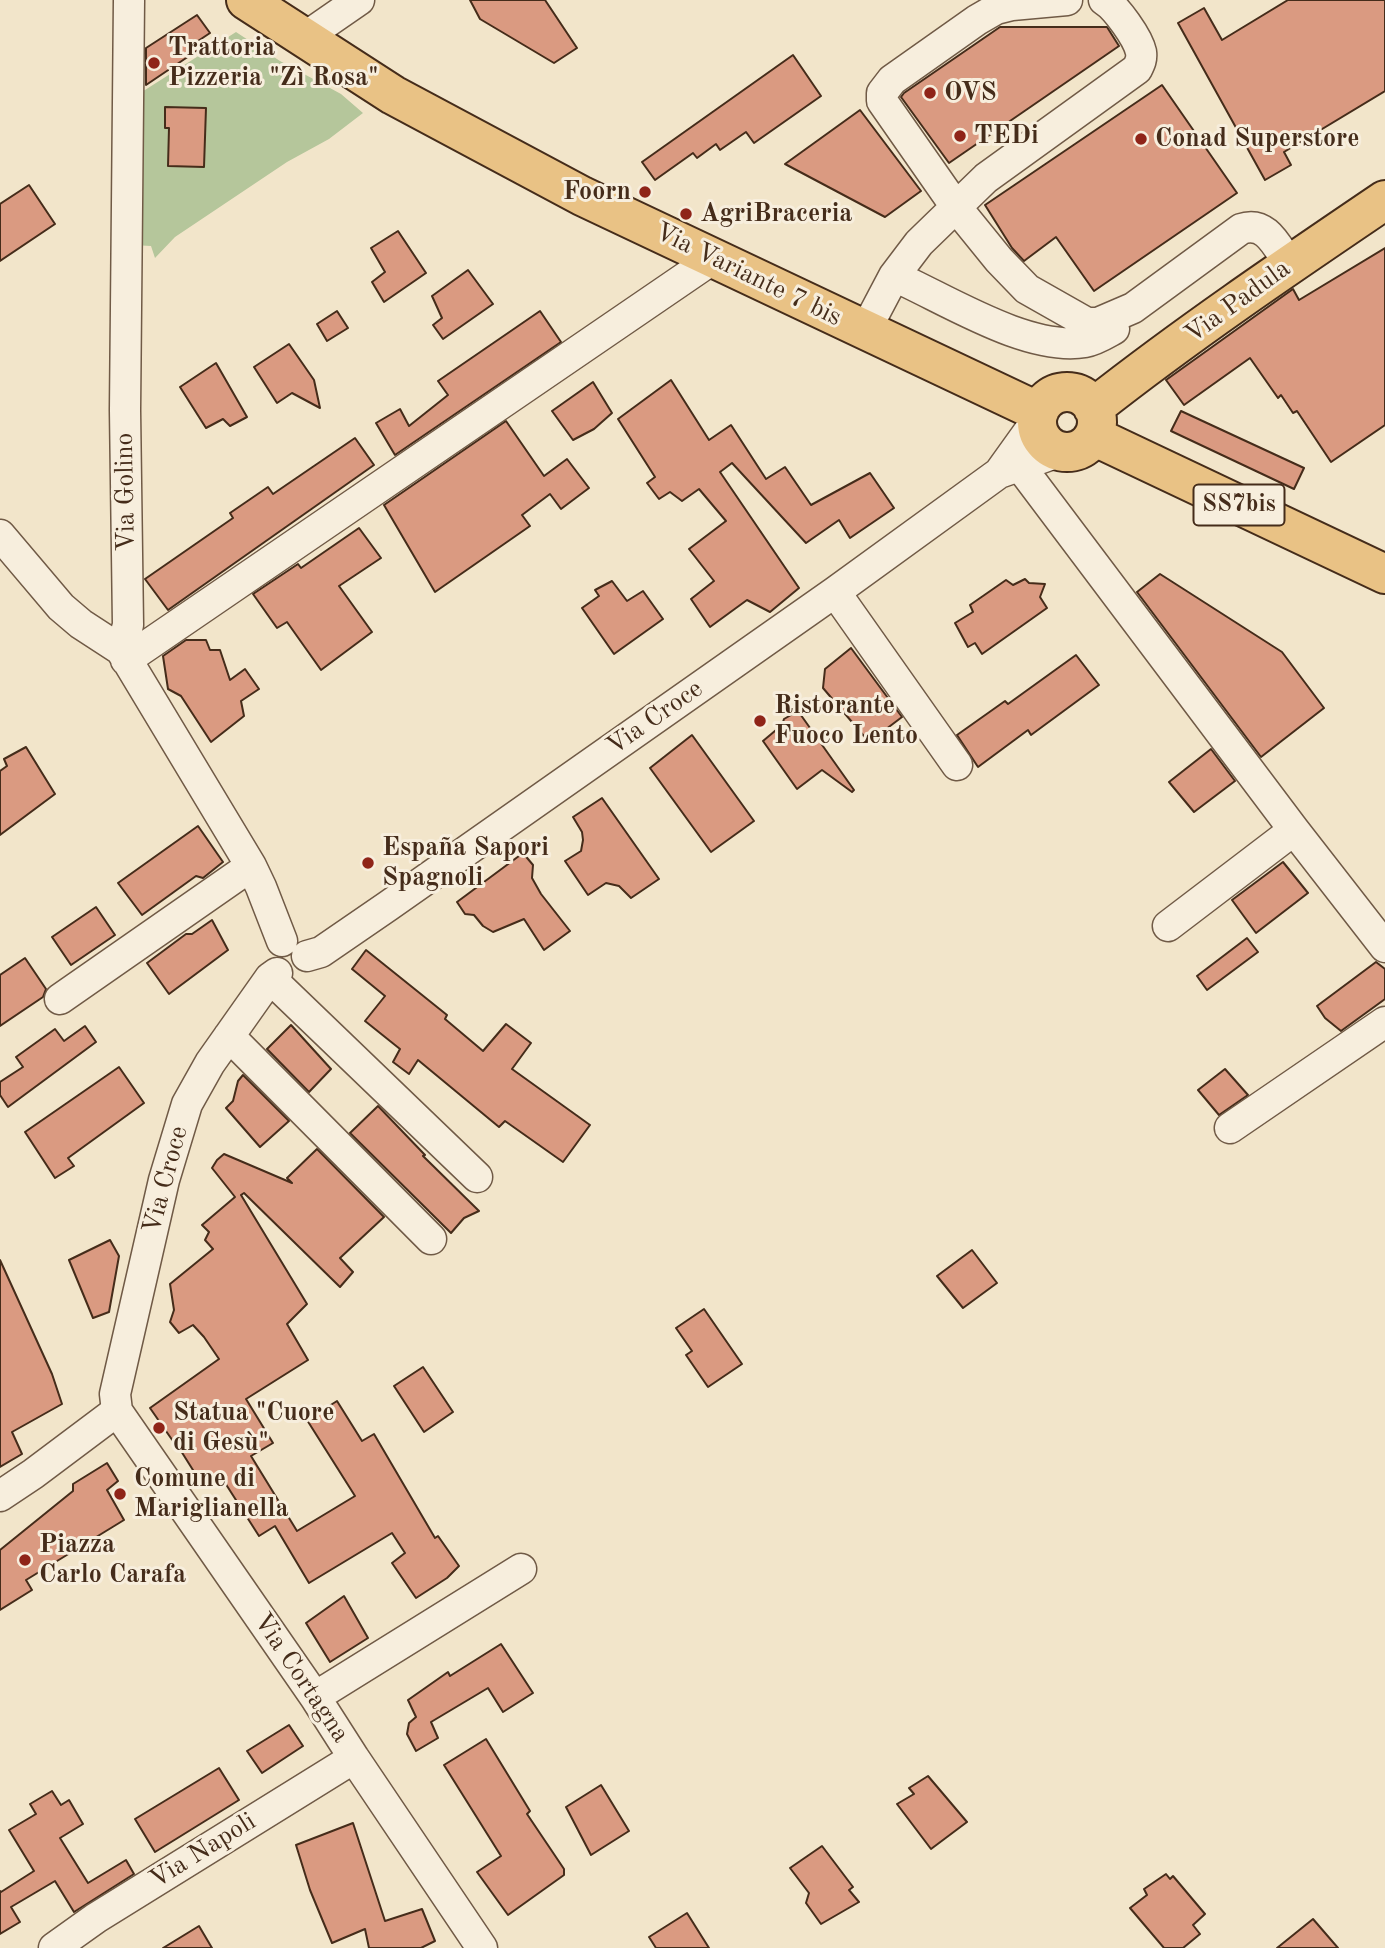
<!DOCTYPE html>
<meta charset="utf-8">
<style>
body{margin:0}
canvas{display:block;background:#f2e5ca}
</style>
<canvas width="1385" height="1948"></canvas>
<script>
const context = document.querySelector('canvas').getContext('2d');
context.lineJoin = 'round';
function fillPath(path, color) {
  context.fillStyle = color;
  context.fill(path, 'evenodd');
}
function trace(path, color, width, dash) {
  context.strokeStyle = color;
  context.lineWidth = width;
  context.lineCap = dash ? 'butt' : 'round';
  context.setLineDash(dash || []);
  context.stroke(path);
}
function drawText(font, color, halo, rows, align = 'center') {
  context.font = font + ' "Old Standard TT",serif';
  context.lineWidth = 6;
  context.setLineDash([]);
  context.textBaseline = 'middle';
  context.strokeStyle = halo;
  context.fillStyle = color;
  for (const [text, x, y, turn = 0] of rows) {
    context.save();
    context.translate(x, y);
    context.rotate((+turn || 0) * Math.PI / 180);
    context.textAlign = isNaN(turn) ? turn : align;
    if (halo) context.strokeText(text, 0, 0);
    context.fillText(text, 0, 0);
    context.restore();
  }
}
const green = new Path2D(`
 M236,32L280,61L341,94L363,113L329,139L287,162L175,237L155,258L151,246L133,245L134,97Z`);
const building = new Path2D(`
 M470,0H545L577,48L554,63L480,19Z
 M1288,0H1385V91L1284,152L1291,165L1265,180L1178,23L1204,8L1222,40Z
 M197,15L210,33L195,43L198,50L146,85V48Z
 M1000,27H1107L1119,46L949,163L901,97L904,93Z
 M793,55L821,96L754,143L746,132L720,150L716,144L697,158L693,153L655,180L642,162Z
 M1162,85L1237,193L1094,291L1056,237L1024,261L1012,248L985,205Z
 M165,107L206,108L204,167L168,166L169,128H165Z
 M860,110L921,191L885,217L785,164Z
 M29,185L55,224L0,261V204Z
 M398,231L426,273L384,302L372,282L385,272L371,248Z
 M1385,248V425L1331,462L1297,411L1293,413L1281,395L1278,398L1250,358L1184,405L1166,380L1293,289L1299,300Z
 M468,270L493,304L443,339L433,325L442,318L432,296Z
 M337,311L348,328L327,341L317,324Z
 M540,311L561,342L395,455L376,423L400,409L409,426L448,395L438,381Z
 M289,344L314,380L320,408L292,393L277,403L254,367Z
 M216,363L247,417L230,426L223,419L206,428L180,387Z
 M671,380L709,440L731,425L766,479L785,467L811,505L870,473L894,508L850,538L839,520L806,543L732,463L720,472L799,588L770,612L747,600L710,627L691,599L714,581L689,549L726,521L699,489L682,501L670,492L659,499L647,483L655,477L618,419Z
 M593,382L612,413L594,429L573,440L552,411Z
 M1181,411L1304,468L1294,489L1171,431Z
 M506,421L544,476L567,459L589,488L561,509L550,494L522,515L530,526L435,592L384,505Z
 M355,438L374,465L168,610L145,579L233,518L230,513L268,487L273,494Z
 M359,528L381,558L339,586L372,632L321,670L287,622L277,628L253,594L298,564L301,568Z
 M1160,574L1282,652L1324,708L1261,757L1137,592Z
 M1025,579L1029,583L1045,584L1040,597L1047,608L982,654L975,643L968,647L955,623L973,612L970,605L1006,580L1013,585Z
 M612,581L627,601L643,591L663,619L614,654L582,608L599,596L595,590Z
 M186,640H206L210,650H220L230,680L245,669L259,689L241,701L244,716L211,742L181,696L168,689L163,656Z
 M851,648L902,717L869,742L823,688L825,669Z
 M1076,655L1099,685L1031,735L1028,730L978,767L957,735L1005,701L1008,704Z
 M798,711L854,790L852,792L822,770L797,789L763,741L782,725L784,719Z
 M692,735L754,821L711,852L650,768Z
 M26,747L55,794L0,835V771L7,766L4,759Z
 M1211,749L1235,781L1194,812L1169,782Z
 M602,798L659,879L631,898L619,886L606,883L588,895L565,861L581,851L583,840L582,832L573,817Z
 M198,826L223,862L203,878L196,876L142,915L118,883Z
 M523,853L533,865L532,878L541,894L570,931L544,950L524,919L493,932L483,926L474,915L465,914L457,902Z
 M1283,862L1308,893L1256,933L1232,900Z
 M96,907L115,935L71,965L52,937Z
 M212,920L228,950L169,994L147,963L186,934H192Z
 M1247,938L1258,952L1207,990L1197,976Z
 M366,950L447,1015L445,1019L483,1051L506,1024L531,1043L512,1069L590,1125L563,1162L505,1121L499,1127L418,1060L409,1074L393,1062L400,1049L365,1021L385,996L352,969Z
 M25,958L46,989L43,997L0,1026V975Z
 M1376,962L1385,969V999L1341,1031L1325,1018L1317,1006Z
 M291,1025L331,1069L309,1092L267,1049Z
 M85,1026L96,1042L8,1107L0,1095V1082L23,1067L16,1057L55,1029L64,1041Z
 M119,1067L144,1103L68,1158L74,1166L55,1178L25,1132Z
 M1225,1069L1248,1095L1219,1115L1198,1090Z
 M243,1075L289,1121L260,1147L226,1108L233,1101L238,1081Z
 M378,1106L425,1155L423,1156L479,1211L464,1218L451,1233L350,1133Z
 M317,1149L384,1217L340,1258L353,1272L340,1287L244,1193L241,1195L307,1304L287,1324L308,1360L246,1399L273,1443L251,1456L297,1531L355,1496L307,1420L337,1401L362,1441L374,1434L435,1538L438,1536L459,1566L447,1578L416,1598L392,1563L405,1553L392,1533L309,1583L275,1526L259,1536L220,1475L203,1486L176,1443L175,1444L150,1408L219,1359L204,1337L193,1325L179,1333L170,1322L174,1310L170,1284L213,1249L205,1240L209,1232L202,1225L235,1197L212,1168L217,1160L224,1154L292,1183L287,1178Z
 M110,1240L119,1256L109,1312L93,1318L69,1260Z
 M972,1250L997,1283L963,1308L937,1276Z
 M0,1260L52,1374L62,1404L12,1432L22,1454L0,1467Z
 M704,1309L742,1364L708,1387L686,1355L692,1351L676,1328Z
 M423,1367L453,1412L424,1432L394,1386Z
 M107,1463L118,1481L107,1490L124,1520L26,1580L32,1590L0,1610V1550L73,1491V1484Z
 M344,1596L368,1638L330,1662L306,1623Z
 M501,1644L533,1693L503,1712L488,1688L431,1722L438,1738L416,1751L407,1734L409,1723L416,1717L408,1700L448,1672L450,1676Z
 M289,1725L303,1746L262,1773L247,1751Z
 M486,1739L530,1811L527,1814L564,1869V1875L508,1915L477,1872L501,1856L444,1765Z
 M219,1768L239,1800L155,1852L135,1819Z
 M928,1776L967,1822L931,1849L897,1804L914,1794L909,1788Z
 M601,1785L629,1831L591,1855L566,1807Z
 M52,1791L61,1805L69,1800L83,1824L60,1838L88,1883L126,1860L134,1874L74,1912L55,1881L11,1907L20,1922L0,1934V1891L1,1892L34,1871L9,1830L36,1814L30,1804Z
 M353,1823L385,1921L422,1909L435,1941L421,1948H369L365,1929L332,1943L310,1890L296,1845Z
 M822,1846L853,1887L849,1890L859,1902L821,1924L806,1903L809,1893L790,1868Z
 M1166,1874L1170,1879L1173,1876L1205,1914L1193,1925L1200,1934L1183,1948H1164L1130,1908L1147,1895L1144,1889Z
 M687,1913L709,1948H656L649,1937Z
 M1313,1919L1338,1948H1277Z
 M199,1926L212,1948H163Z`);
const minor = new Path2D(`
 M129,0L125,410L128,625L121,650L251,866L261,887L282,941
 M1067,0L1012,5L996,9L977,20L892,80L882,93V101L956,207L999,260L1027,289L1087,323H1098L1133,308L1241,229C1267,220 1277,247 1290,265
 M304,38L359,0
 M894,276C946,299 1028,352 1085,342C1096,340 1105,334 1114,329
 M865,331L894,276L919,243L986,178L1137,69C1140,63 1142,59 1141,52C1138,38 1116,7 1104,0
 M1020,466L1294,830L1385,947
 M999,473L1037,420
 M0,535L61,607L81,624L121,650
 M835,592L957,765
 M126,660L714,258
 M1168,926L1294,830
 M307,956L321,952L388,906L835,592L999,473L1061,451
 M277,973L270,978L210,1063L187,1104L164,1180L115,1394L117,1411L315,1697L354,1758L482,1948
 M270,978L477,1177
 M60,999L251,866
 M229,1036L431,1239
 M1230,1128L1385,1022
 M0,1496L33,1474L117,1411
 M315,1697L521,1569
 M54,1948L96,1918L354,1758`);
const major = new Path2D(`
 M246,0L393,95L582,196L1039,412
 M1037 422a30 30 0 1 1 60 0a30 30 0 1 1-60 0Z
 M1093,408C1187,334 1286,267 1385,200
 M1092,439L1104,441L1385,574`);
const markers = [
 [154,63,7,"#8f2418"],
 [930,93,7,"#8f2418"],
 [960,136,7,"#8f2418"],
 [1141,139,7,"#8f2418"],
 [645,192,7,"#8f2418"],
 [686,214,7,"#8f2418"],
 [760,721,7,"#8f2418"],
 [368,863,7,"#8f2418"],
 [159,1428,7,"#8f2418"],
 [120,1494,7,"#8f2418"],
 [25,1560,7,"#8f2418"]
];
const shields = [
 [1239,505,91]
];
const shieldNames = [
 ["SS7bis",1239,505]
];
const poiNames = [
 ["Trattoria",168,48],
 ["Pizzeria \"Zì Rosa\"",168,78],
 ["OVS",944,93],
 ["TEDi",974,136],
 ["Conad Superstore",1155,139],
 ["Foorn",631,192,"right"],
 ["AgriBraceria",700,214],
 ["Ristorante",774,706],
 ["Fuoco Lento",774,736],
 ["España Sapori",382,848],
 ["Spagnoli",382,878],
 ["Statua \"Cuore",173,1413],
 ["di Gesù\"",173,1443],
 ["Comune di",134,1479],
 ["Mariglianella",134,1509],
 ["Piazza",39,1545],
 ["Carlo Carafa",39,1575]
];
const streetNames = [
 ["Via Variante 7 bis",748,275,26],
 ["Via Padula",1238,302,-36],
 ["Via Golino",126,492,-91],
 ["Via Croce",655,718,-35],
 ["Via Croce",166,1180,-75],
 ["Via Cortagna",301,1678,56],
 ["Via Napoli",203,1851,-32]
];
fillPath(green, '#b5c69b');
fillPath(building, '#da9a81');
trace(building, '#452c1a', 2);
trace(minor, '#705a46', 33);
trace(major, '#452c1a', 42);
trace(minor, '#f7eedd', 30);
trace(major, '#e9c285', 38);
for (const [x, y, r, color] of markers) {
  const dot = new Path2D();
  dot.arc(x, y, r, 0, 2 * Math.PI);
  context.fillStyle = color;
  context.fill(dot);
  trace(dot, '#f7eedd', 2.5);
}
for (const [x, y, w] of shields) {
  const box = new Path2D();
  box.roundRect(x - w / 2, y - 20.5, w, 41, 5);
  context.fillStyle = '#f7eedd';
  context.fill(box);
  trace(box, '#452c1a', 2);
}
drawText('bold 24px', '#452c1a', null, shieldNames);
drawText('bold 26px', '#452c1a', '#f7eedd', poiNames, 'left');
drawText('26px', '#452c1a', '#f7eedd', streetNames);
</script>
